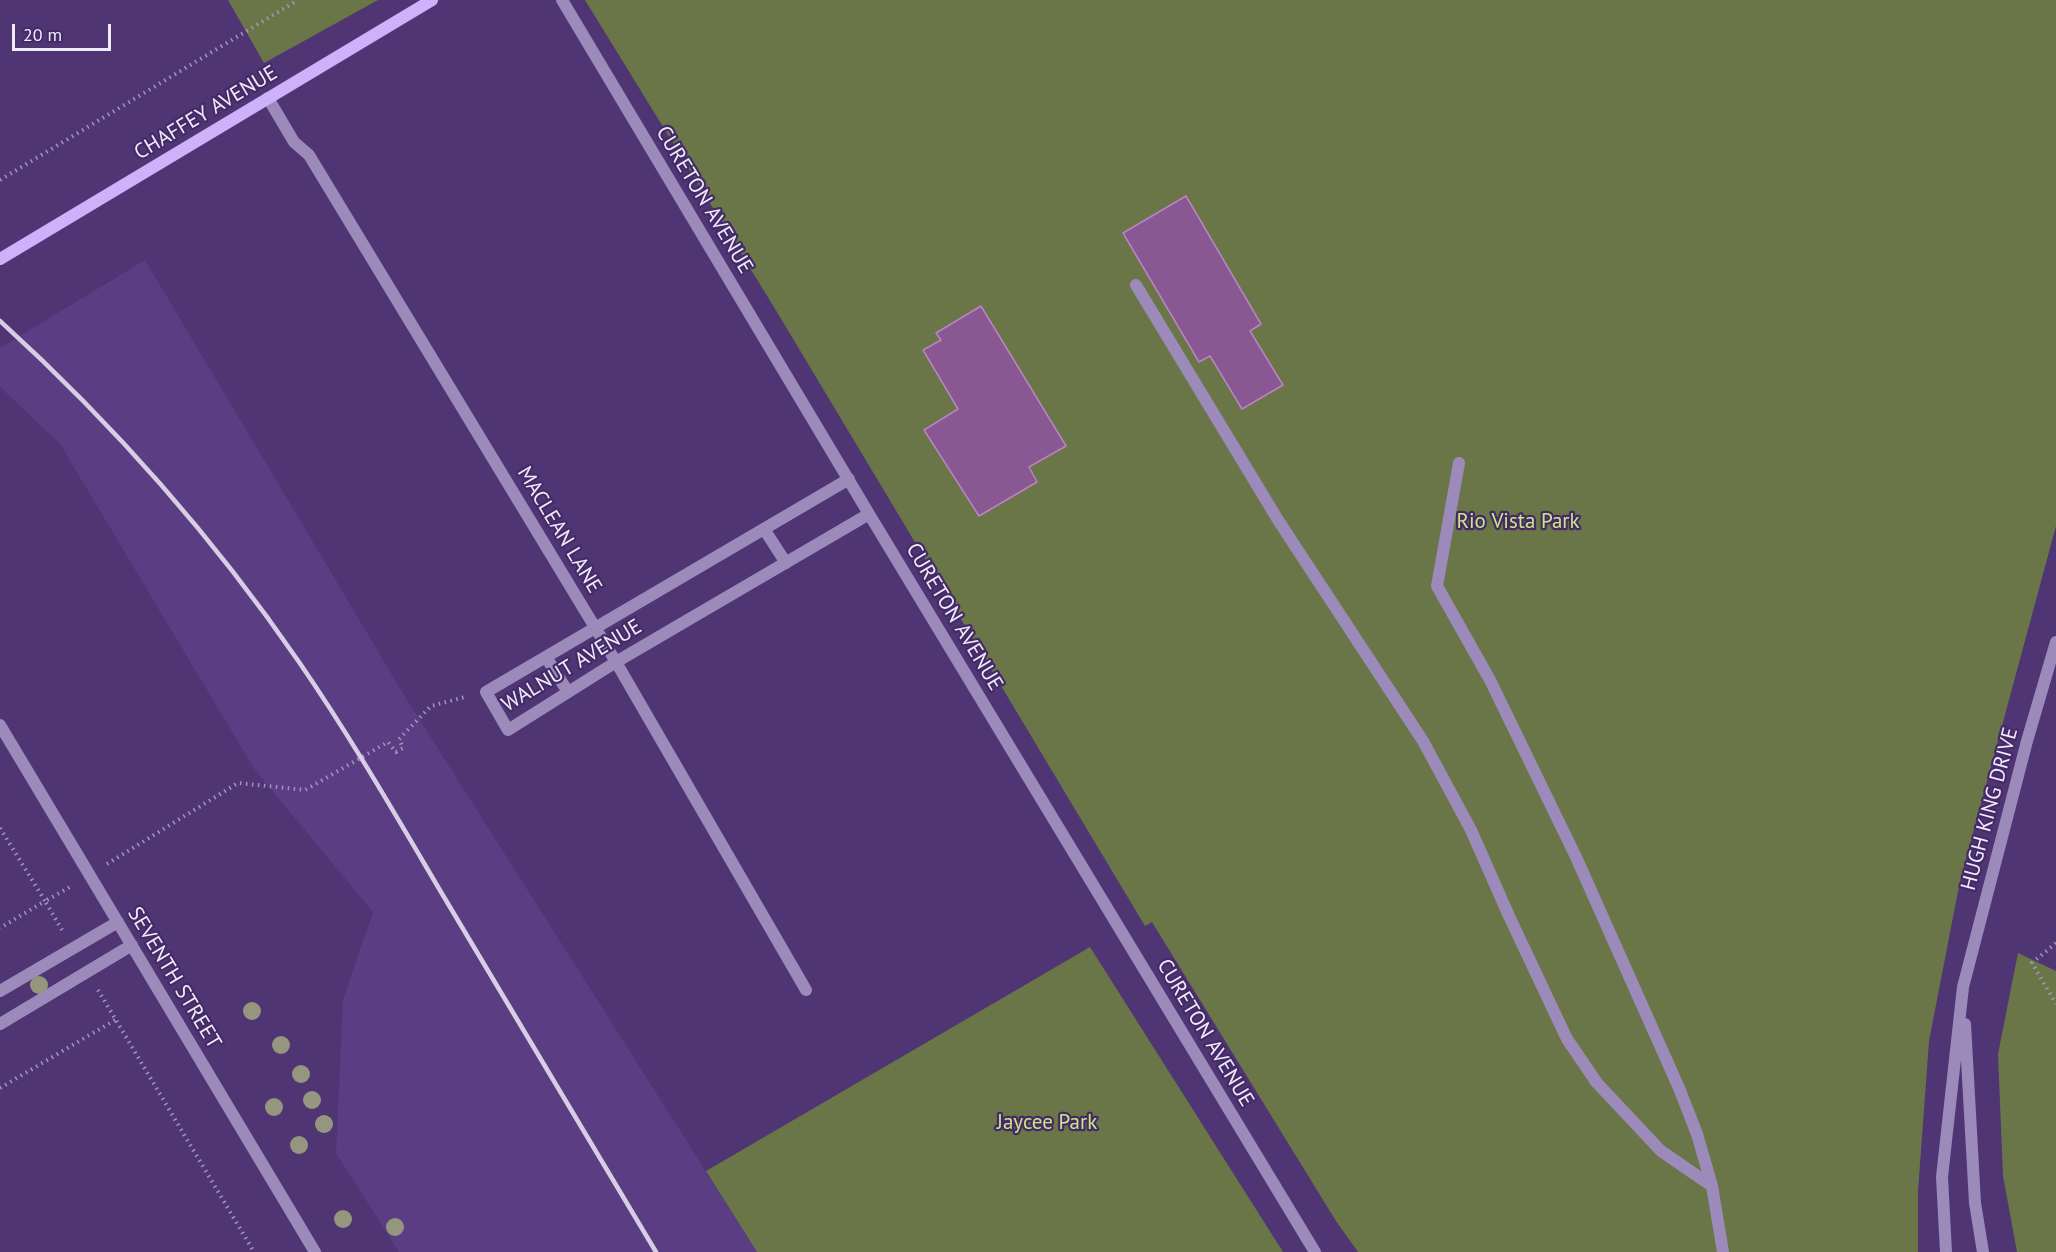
<!DOCTYPE html>
<style>
body{margin:0}
#map{position:relative;width:2056px;height:1252px;overflow:hidden;background:#503574;font-family:"PT Sans",sans-serif}
canvas{display:block}
.scale{position:absolute;left:12px;top:24px;width:99px;height:27px;box-sizing:border-box;border:3px solid #f0ebfa;border-top:0;padding-left:8px;font-size:18px;line-height:21px;white-space:nowrap;color:#f0ebfa;-webkit-text-stroke:4px #452a68;paint-order:stroke}
</style>
<div id="map">
<canvas width="2056" height="1252"></canvas>
<div class="scale">20 m</div>
</div>
<script>
const context = document.querySelector('canvas').getContext('2d');
context.lineJoin = 'round';
function fillPath(path, color) {
  context.fillStyle = color;
  context.fill(path, 'evenodd');
}
function trace(path, color, width, dash) {
  context.strokeStyle = color;
  context.lineWidth = width;
  context.lineCap = dash ? 'butt' : 'round';
  context.setLineDash(dash || []);
  context.stroke(path);
}
function drawText(font, color, halo, rows, align = 'center') {
  context.font = font + ' "PT Sans",sans-serif';
  context.lineWidth = 4.5;
  context.setLineDash([]);
  context.textBaseline = 'middle';
  context.strokeStyle = halo;
  context.fillStyle = color;
  for (const [text, x, y, turn = 0] of rows) {
    context.save();
    context.translate(x, y);
    context.rotate((+turn || 0) * Math.PI / 180);
    context.textAlign = isNaN(turn) ? turn : align;
    if (halo) context.strokeText(text, 0, 0);
    context.fillText(text, 0, 0);
    context.restore();
  }
}
const built = new Path2D(`
 M145,260L404,695L757,1252H399L336,1153L343,1000L373,912L255,770L60,444L0,387V348Z`);
const green = new Path2D(`
 M228,0H378L264,63Z
 M585,0H2056V526L1960,881L1929,1041L1918,1191V1252H1358L1336,1221L1152,922L1145,926L777,312Z
 M1090,947L1283,1252H757L706,1171Z
 M2018,953L2056,971V1252H2017L2003,1176L1998,1054Z`);
const building = new Path2D(`
 M1186,196L1261,324L1250,331L1283,385L1242,409L1210,356L1199,362L1123,233Z
 M981,306L1066,446L1029,467L1037,482L979,516L924,430L958,409L923,350L941,340L936,333Z`);
const path = new Path2D(`
 M0,180L298,0
 M0,828L45,901L0,928
 M107,864L238,783L305,790L388,742L396,752L403,748L399,739L431,706L465,697
 M62,930L45,901L70,887
 M2056,943L2032,963L2056,1004
 M98,990L254,1252
 M0,1088L115,1020`);
const lane = new Path2D(`
 M1136,285L1278,520L1423,741L1471,830L1509,916L1567,1039L1597,1083L1661,1151L1712,1186L1723,1252
 M1459,463L1437,586L1490,680L1576,857L1679,1088L1697,1134L1712,1186
 M764,529L786,563
 M546,657L568,692`);
const street = new Path2D(`
 M562,0L869,514L1315,1252
 M268,98L294,142L309,155L616,662L806,990
 M849,479L486,692L508,730L616,662L869,514
 M0,725L315,1252
 M0,991L118,922
 M0,1024L132,945
 M1965,1024L1975,1203L1983,1252
 M1946,1252L1942,1177L1963,987L2027,741L2056,642`);
const secondary = new Path2D(`
 M0,259L432,0`);
const rail = new Path2D(`
 M0,321C111,422 213,537 299,662C350,736 395,814 441,892C513,1012 584,1132 656,1252`);
const trees = [
 [39,985],
 [252,1011],
 [281,1045],
 [301,1074],
 [312,1100],
 [274,1107],
 [324,1124],
 [299,1145],
 [343,1219],
 [395,1227]
];
const streetNames = [
 ["CHAFFEY AVENUE",206,113,-31],
 ["CURETON AVENUE",704,200,59],
 ["MACLEAN LANE",559,530,59],
 ["CURETON AVENUE",954,617,59],
 ["WALNUT AVENUE",572,666,-31],
 ["HUGH KING DRIVE",1990,809,-75],
 ["SEVENTH STREET",174,978,59],
 ["CURETON AVENUE",1205,1033,59]
];
const parkNames = [
 ["Rio Vista Park",1518,522],
 ["Jaycee Park",1047,1123]
];
fillPath(built, '#5a3d83');
fillPath(green, '#6a7648');
fillPath(building, '#895892');
trace(building, '#b884c2', 1.5);
trace(path, '#a495ba', 4, [1.5, 4.5]);
trace(lane, '#9c8bba', 12);
trace(street, '#9c8bba', 12);
trace(secondary, '#cdb1fb', 12);
trace(rail, '#d7cee5', 4.5);
context.fillStyle = '#94967d';
for (const [x, y] of trees) {
  context.beginPath();
  context.arc(x, y, 9, 0, 2 * Math.PI);
  context.fill();
}
drawText('21px', '#f0ebfa', '#452a68', streetNames);
drawText('21px', '#cce684', '#452a68', parkNames);
</script>
